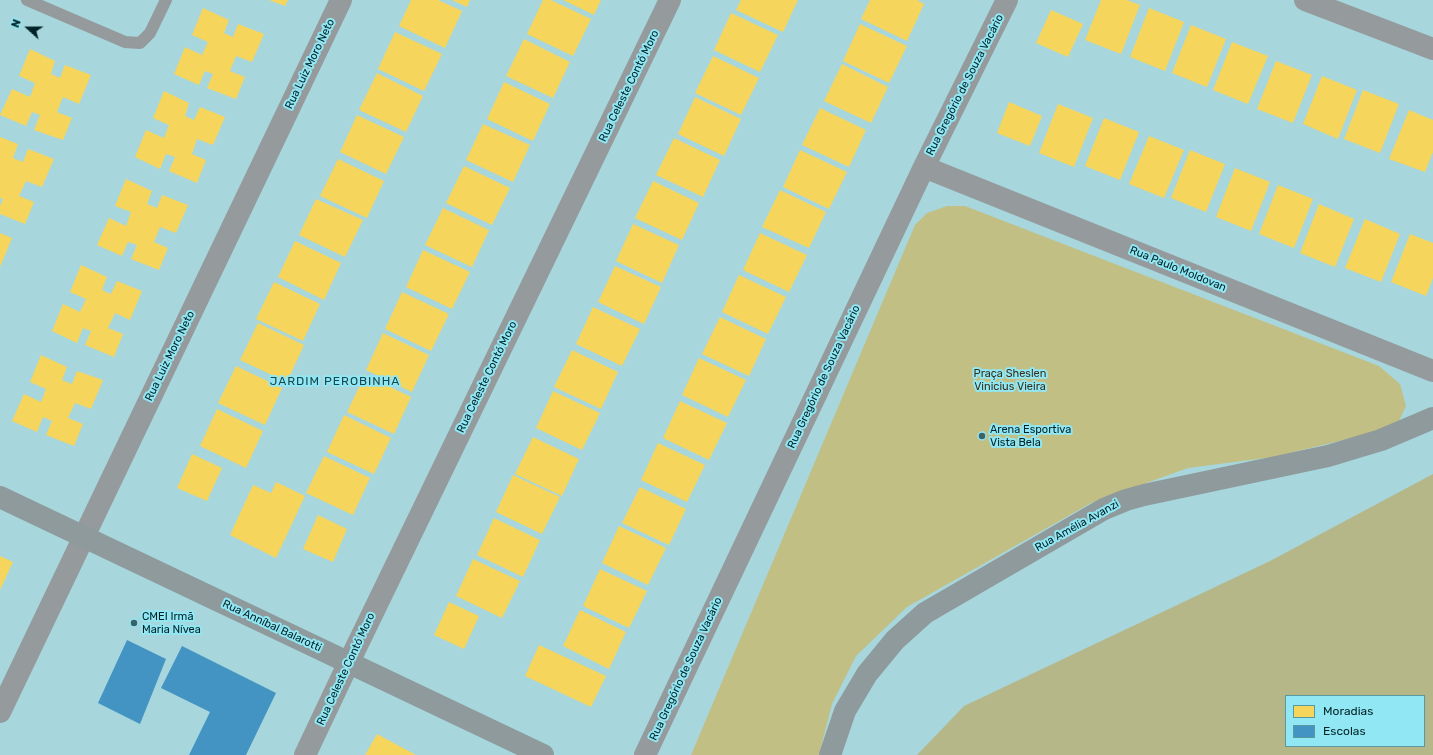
<!DOCTYPE html>
<meta charset="utf-8">
<style>
body{margin:0}
#map{position:relative;width:1433px;height:755px;overflow:hidden;background:#a7d6dd;font-family:Rubik,sans-serif}
canvas{display:block}
.legend{position:absolute;left:1285px;top:695px;width:140px;height:52px;box-sizing:border-box;background:#91e7f3;border:1px solid #5799a1;margin:0;padding:5px 7px;list-style:none;font-size:12px;color:#002327}
.legend li{display:flex;align-items:center;gap:8px;height:20px}
.legend b{width:20px;border:1px solid #5799a1}
.north{position:absolute;left:8px;top:8px;width:40px;height:40px;-webkit-text-stroke:3px #91e7f3;paint-order:stroke;rotate:291deg;font-size:11px;font-weight:700;line-height:16px;text-align:center;color:#002327}
.north::after{content:'';display:block;margin:auto;width:14px;height:18px;background:#002327;clip-path:polygon(50% 0,100% 100%,50% 72%,0 100%)}
</style>
<div id="map">
<canvas width="1433" height="755"></canvas>
<ul class="legend">
<li><b style="height:11px;background:#f6d55c"></b>Moradias</li>
<li><b style="height:11px;background:#4393c3"></b>Escolas</li>
</ul>
<div class="north">N</div>
</div>
<script>
const context = document.querySelector('canvas').getContext('2d');
context.lineJoin = 'round';
function fillPath(path, color) {
  context.fillStyle = color;
  context.fill(path, 'evenodd');
}
function trace(path, color, width, dash) {
  context.strokeStyle = color;
  context.lineWidth = width;
  context.lineCap = dash ? 'butt' : 'round';
  context.setLineDash(dash || []);
  context.stroke(path);
}
function drawText(font, color, halo, rows, align = 'center') {
  context.font = font + ' Rubik,sans-serif';
  context.lineWidth = 4;
  context.setLineDash([]);
  context.textBaseline = 'middle';
  context.strokeStyle = halo;
  context.fillStyle = color;
  for (const [text, x, y, turn = 0] of rows) {
    context.save();
    context.translate(x, y);
    context.rotate((+turn || 0) * Math.PI / 180);
    context.textAlign = isNaN(turn) ? turn : align;
    if (halo) context.strokeText(text, 0, 0);
    context.fillText(text, 0, 0);
    context.restore();
  }
}
const green = new Path2D(`
 M947,206H965L1379,366L1400,384L1406,406L1399,421L1377,432L1273,457L1188,468L1091,503L907,607L856,656L832,704L819,755H691L915,225L927,213Z`);
const forest = new Path2D(`
 M1433,474V755H917L964,706L1270,561ZM1286,696H1424V746H1286Z`);
const homes = new Path2D(`
 M269,0H288L285,6Z
 M411,0H438L462,11L445,48L399,26Z
 M452,0H470L467,7Z
 M543,0H551L591,19L573,56L527,34Z
 M563,0H601L594,15Z
 M741,0H798L783,32L736,10Z
 M870,0H917L924,4L907,41L861,19Z
 M1101,0H1127L1140,5L1121,54L1085,40Z
 M203,8L229,20L224,33L233,37L238,24L264,34L252,62L236,56L230,71L245,77L236,99L207,88L213,74L205,71L199,85L174,74L185,47L202,55L208,42L192,35Z
 M1149,8L1184,22L1165,71L1130,57Z
 M1051,10L1083,24L1068,57L1036,43Z
 M731,13L778,35L760,72L714,50Z
 M860,24L907,46L889,83L843,61Z
 M1191,25L1226,39L1207,87L1172,73Z
 M395,32L442,54L424,91L378,69Z
 M524,39L570,62L553,98L506,76Z
 M1232,42L1268,56L1248,104L1213,90Z
 M30,49L55,61L51,74L60,78L65,65L91,75L79,104L63,97L57,112L72,118L63,140L34,130L40,115L32,112L26,126L0,115L12,89L30,97L35,83L19,76Z
 M713,56L759,78L741,115L695,93Z
 M1276,61L1312,75L1293,123L1257,109Z
 M842,64L888,87L871,123L824,101Z
 M377,73L423,96L406,132L359,110Z
 M1322,76L1357,90L1338,139L1303,124Z
 M504,82L550,104L533,141L487,119Z
 M1363,90L1399,104L1380,153L1344,139Z
 M164,91L189,103L185,116L194,120L200,107L225,117L213,145L197,139L192,154L206,160L197,183L169,171L175,157L166,154L160,169L135,157L146,130L164,138L169,125L153,118Z
 M695,97L741,119L724,156L678,134Z
 M1009,102L1042,116L1030,146L997,133Z
 M1058,104L1093,118L1074,167L1039,153Z
 M820,108L866,130L849,167L802,145Z
 M1409,110L1433,120V152L1425,172L1389,159Z
 M357,115L404,137L386,174L340,152Z
 M1104,118L1139,132L1120,180L1085,166Z
 M483,124L530,145L513,182L466,160Z
 M1149,136L1184,150L1164,198L1129,184Z
 M0,137L18,144L13,158L23,162L28,149L54,159L42,187L26,181L19,196L34,202L25,224L0,214V206L3,199L0,198Z
 M674,138L720,160L703,197L656,175Z
 M800,150L847,172L829,209L783,187Z
 M1190,150L1225,164L1206,212L1171,198Z
 M338,159L384,181L367,218L320,196Z
 M464,166L510,188L492,225L446,203Z
 M1235,168L1270,182L1251,231L1216,217Z
 M126,179L152,191L147,204L157,208L162,195L188,205L176,233L160,227L154,242L168,248L159,270L131,259L137,245L128,242L122,256L97,245L109,218L126,226L131,212L115,206Z
 M653,181L699,203L682,240L635,218Z
 M1278,185L1313,199L1294,248L1259,234Z
 M780,190L826,212L809,248L762,227Z
 M316,199L363,220L345,257L299,235Z
 M1319,204L1354,219L1335,267L1300,253Z
 M443,208L489,230L472,267L425,245Z
 M1365,219L1400,234L1381,282L1345,268Z
 M633,224L679,245L662,283L616,261Z
 M0,233L12,238L0,267Z
 M760,233L807,255L789,292L743,270Z
 M1410,234L1433,243V278L1426,296L1391,282Z
 M295,241L341,263L324,300L278,277Z
 M423,250L470,272L452,309L406,287Z
 M81,265L107,277L102,290L111,294L117,281L142,291L130,320L115,313L108,328L123,334L114,357L85,345L91,331L83,328L77,343L52,331L63,304L80,312L86,299L70,292Z
 M615,266L661,287L644,324L598,302Z
 M739,275L786,297L768,334L722,312Z
 M274,282L320,304L303,341L256,319Z
 M402,292L449,314L431,351L385,329Z
 M593,307L640,329L622,366L576,344Z
 M720,317L766,339L749,376L702,354Z
 M258,323L304,345L287,382L240,360Z
 M383,333L429,355L412,392L366,370Z
 M572,350L618,372L601,409L554,387Z
 M41,355L67,367L62,380L72,384L77,371L103,380L91,409L75,403L68,418L83,424L74,446L46,435L52,421L43,417L37,432L12,421L24,394L41,402L46,389L30,382Z
 M699,358L746,380L728,417L682,395Z
 M236,366L282,388L265,425L218,403Z
 M365,375L411,397L394,434L347,412Z
 M553,391L600,413L582,450L536,428Z
 M680,401L727,423L709,460L663,438Z
 M217,409L263,431L246,468L200,446Z
 M344,415L391,438L374,474L327,452Z
 M533,437L579,459L562,496L515,474Z
 M658,443L705,465L687,502L641,480Z
 M192,454L222,468L207,501L177,488Z
 M324,456L370,478L353,515L306,493Z
 M513,475L560,497L542,534L496,512Z
 M276,482L305,496L276,558L230,535L253,485L271,493Z
 M640,487L686,509L669,545L622,523Z
 M318,515L347,529L333,562L303,549Z
 M494,518L540,540L523,577L477,555Z
 M619,526L666,548L648,585L602,563Z
 M0,556L13,562L0,590Z
 M473,559L520,581L502,618L456,596Z
 M600,569L647,591L629,628L583,606Z
 M449,602L479,616L464,649L434,635Z
 M580,610L626,632L609,669L563,646Z
 M539,645L606,676L591,707L525,676Z
 M377,734L416,755H365Z`);
const schools = new Path2D(`
 M127,640L166,659L140,724L98,703Z
 M182,646L276,693L246,755H189L210,712L161,688Z`);
const lane = new Path2D(`
 M27,0L125,42L140,43L150,33L166,0`);
const street = new Path2D(`
 M1305,0L1433,49
 M924,167L1433,371
 M0,712L341,0
 M305,755L349,662L670,0
 M645,755L924,167L1007,0`);
const secondary = new Path2D(`
 M0,497L543,755
 M830,755L845,711L867,674L895,640L925,613L1104,509L1126,500L1144,495L1328,456L1381,440L1433,418`);
const markers = [
 [982,436,4,"#3a6267"],
 [134,623,4,"#3a6267"]
];
const streetNames = [
 ["Rua Luiz Moro Neto",310,64,-64],
 ["Rua Gregório de Souza Vacário",965,85,-63],
 ["Rua Celeste Contó Moro",629,86,-64],
 ["Rua Paulo Moldovan",1178,269,22],
 ["Rua Luiz Moro Neto",170,356,-64],
 ["Rua Celeste Contó Moro",487,377,-64],
 ["Rua Gregório de Souza Vacário",824,377,-65],
 ["Rua Amélia Avanzi",1077,526,-29],
 ["Rua Anníbal Balarotti",272,626,25],
 ["Rua Celeste Contó Moro",346,669,-65],
 ["Rua Gregório de Souza Vacário",686,669,-65]
];
const parkNames = [
 ["Praça Sheslen",1010,374],
 ["Vinicius Vieira",1010,387]
];
const poiNames = [
 ["Arena Esportiva",990,430],
 ["Vista Bela",990,443],
 ["CMEI Irmã",142,617],
 ["Maria Nívea",142,630]
];
const neighbourhoodNames = [
 ["JARDIM PEROBINHA",335,382]
];
fillPath(green, '#c2bf84');
fillPath(forest, '#b6b788');
fillPath(homes, '#f6d55c');
fillPath(schools, '#4393c3');
trace(lane, '#959a9c', 12);
trace(street, '#959a9c', 22);
trace(secondary, '#8e9a9c', 22);
for (const [x, y, r, color] of markers) {
  const dot = new Path2D();
  dot.arc(x, y, r, 0, 2 * Math.PI);
  context.fillStyle = color;
  context.fill(dot);
  trace(dot, '#91e7f3', 1.5);
}
drawText('11px', '#002327', '#91e7f3', streetNames);
drawText('11px', '#38301b', '#91e7f3', parkNames);
drawText('11px', '#002327', '#91e7f3', poiNames, 'left');
context.letterSpacing = '1px';
drawText('12px', '#17464c', '#91e7f3', neighbourhoodNames);
context.letterSpacing = '0px';
</script>
